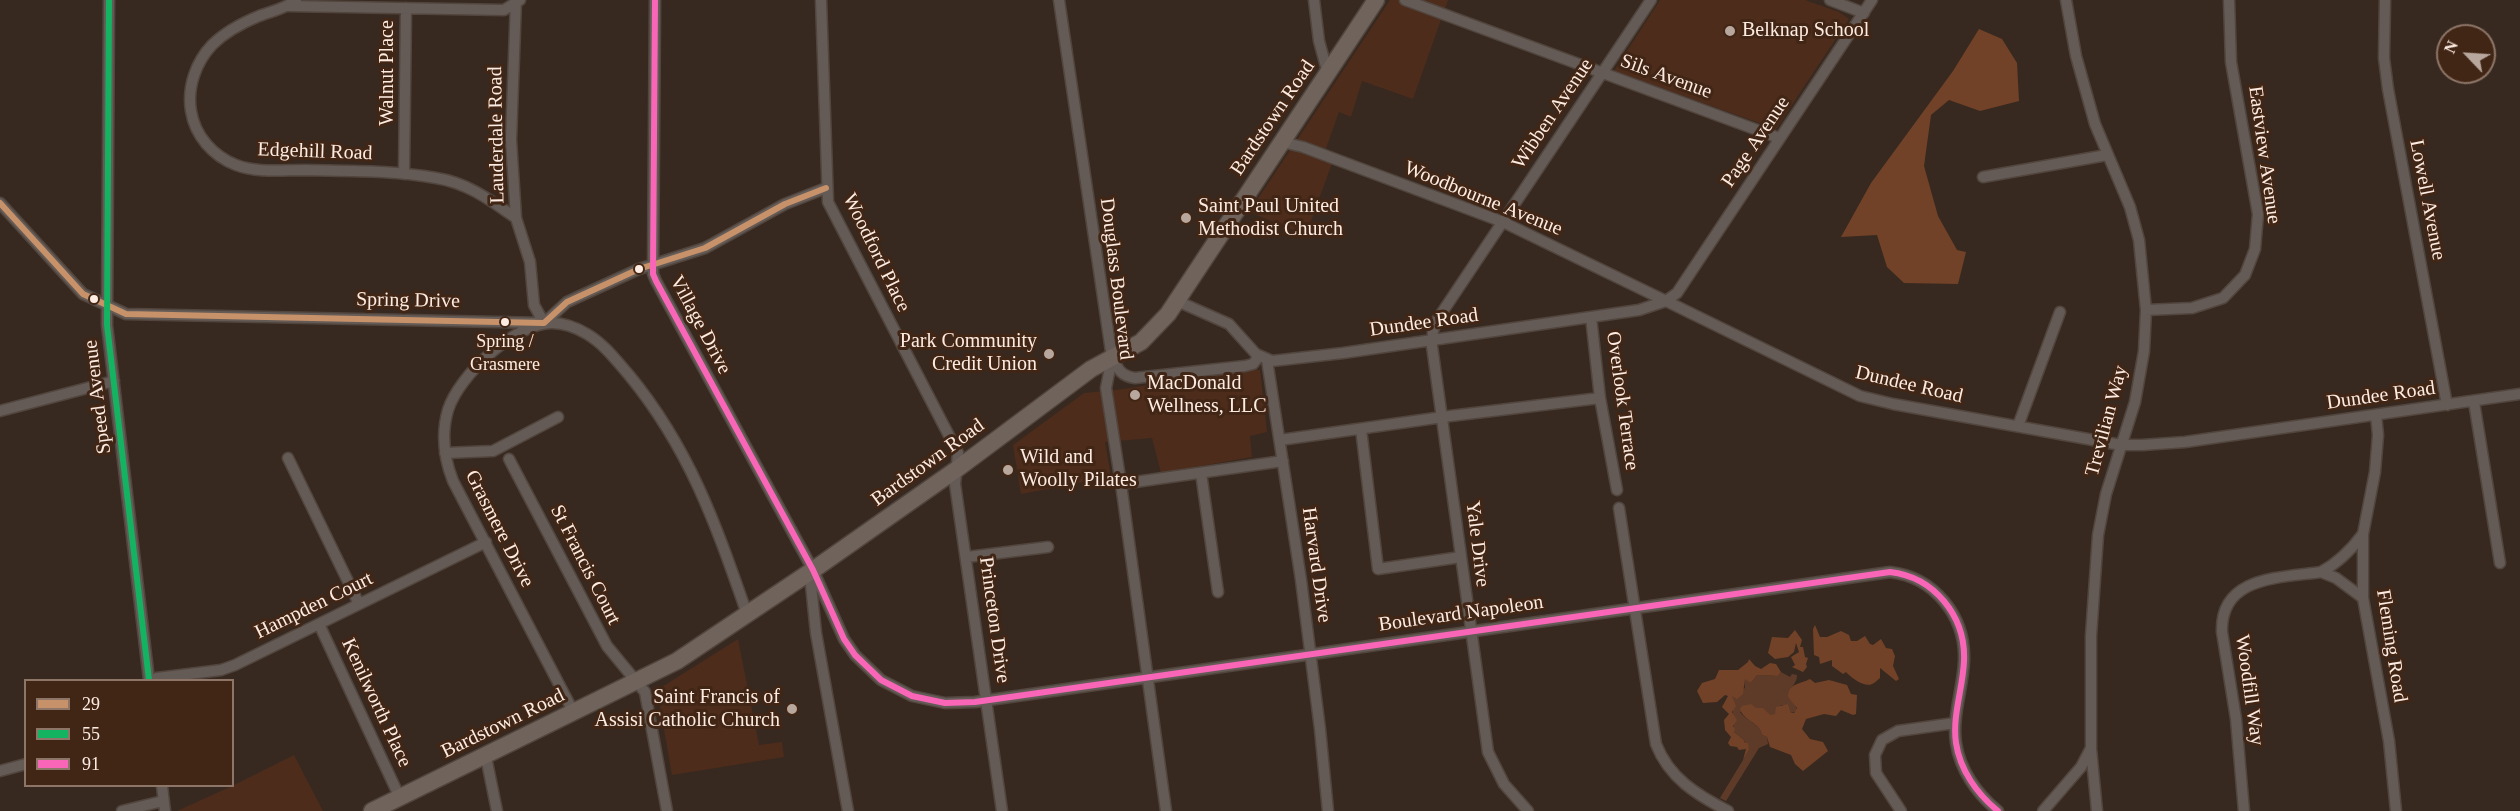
<!DOCTYPE html>
<style>
body{margin:0}
#map{position:relative;width:2520px;height:811px;overflow:hidden;background:#372920;font-family:Georgia,serif}
canvas{display:block}
.legend{position:absolute;left:24px;top:679px;width:210px;height:108px;box-sizing:border-box;background:#412616;border:2px solid #8d7567;margin:0;padding:8px 10px;list-style:none;font-size:18px;color:#feebe1}
.legend li{display:flex;align-items:center;gap:12px;height:30px}
.legend b{width:30px;border:2px solid #8d7567}
.north{position:absolute;left:2436px;top:24px;width:60px;height:60px;box-sizing:border-box;background:#412616;border:2px solid #8d7567;border-radius:50%;rotate:295deg;font-size:16px;font-weight:700;line-height:24px;text-align:center;color:#feebe1}
.north::after{content:'';display:block;margin:auto;width:21px;height:27px;background:#b8a79d;clip-path:polygon(50% 0,100% 100%,50% 72%,0 100%)}
</style>
<div id="map">
<canvas width="2520" height="811"></canvas>
<ul class="legend">
<li><b style="height:8px;background:#c7916a"></b>29</li>
<li><b style="height:8px;background:#13b361"></b>55</li>
<li><b style="height:8px;background:#fa66b7"></b>91</li>
</ul>
<div class="north">N</div>
</div>
<script>
const context = document.querySelector('canvas').getContext('2d');
context.lineJoin = 'round';
function fillPath(path, color) {
  context.fillStyle = color;
  context.fill(path, 'evenodd');
}
function trace(path, color, width, dash) {
  context.strokeStyle = color;
  context.lineWidth = width;
  context.lineCap = dash ? 'butt' : 'round';
  context.setLineDash(dash || []);
  context.stroke(path);
}
function drawText(font, color, halo, rows, align = 'center') {
  context.font = font + ' Georgia,serif';
  context.lineWidth = 6;
  context.setLineDash([]);
  context.textBaseline = 'middle';
  context.strokeStyle = halo;
  context.fillStyle = color;
  for (const [text, x, y, turn = 0] of rows) {
    context.save();
    context.translate(x, y);
    context.rotate((+turn || 0) * Math.PI / 180);
    context.textAlign = isNaN(turn) ? turn : align;
    if (halo) context.strokeText(text, 0, 0);
    context.fillText(text, 0, 0);
    context.restore();
  }
}
const built = new Path2D(`
 M1390,0H1448L1413,99L1362,81L1351,117L1339,112L1325,151L1335,155L1306,235L1249,212Z
 M1660,0H1805L1839,12L1849,19L1776,129L1614,71Z
 M1250,369L1260,370L1267,432L1250,436L1252,457L1161,473L1152,438L1105,442L1111,477L1021,494L1013,445L1084,393L1124,389Z
 M738,639L759,745L782,742L784,757L672,775L657,690Z
 M294,755L323,811H177L232,786Z`);
const green = new Path2D(`
 M1781,672L1790,677L1792,674L1797,675C1797,684 1789,688 1788,697L1795,704L1797,711L1791,713L1788,705H1781L1775,714L1770,716L1760,708L1740,712C1747,722 1759,722 1762,735L1767,737L1768,744L1759,748L1726,801L1720,798L1749,750L1744,740L1734,732L1732,695L1745,688L1744,676L1751,683L1757,675L1778,676Z`);
const forest = new Path2D(`
 M1979,29L2002,39L2017,63L2019,101L1980,111L1949,100L1931,115L1924,166L1938,216L1957,250L1966,252L1958,284L1904,283L1887,267L1877,235L1841,237L1871,183L1953,71Z
 M1815,625L1820,637H1827L1841,631L1849,635L1851,641H1857L1865,636L1870,644L1873,645L1881,639L1886,648L1892,649L1895,656L1893,666L1899,679L1896,681L1880,668V678C1877,680 1875,683 1872,684C1865,688 1850,677 1846,672L1843,674L1832,666V660L1820,664L1819,657L1814,655L1813,629Z
 M1795,630L1802,640L1800,647H1803L1805,657L1808,658L1806,664L1807,667L1803,672L1792,667L1795,665L1791,657L1799,652L1796,643L1794,652L1788,657L1775,659L1768,653L1772,637L1788,638Z
 M1749,659L1755,666L1761,669L1770,663L1776,664L1781,672L1778,676L1757,675L1751,683L1745,679L1743,694L1737,699L1732,696L1736,706L1732,712L1737,720L1733,726L1735,729L1734,732L1744,740L1745,743H1748L1749,750L1743,760L1746,749L1739,750L1737,747L1730,746L1728,743L1731,737L1725,730L1724,720L1729,714L1722,707L1728,696L1725,695L1717,702L1703,703L1697,691L1702,683L1715,679L1719,670H1738L1748,662Z
 M1810,679L1815,683L1829,680L1847,685L1851,694L1857,695L1856,714L1853,715L1841,710L1836,716L1824,714L1806,719L1802,729L1810,739L1823,742L1828,751L1803,771L1795,764L1791,755L1770,747L1767,737L1762,735C1759,721 1744,722 1740,709L1742,706L1751,704L1756,708H1763L1770,715L1775,714L1776,707L1788,704L1791,713H1794L1797,708L1788,697C1788,683 1801,684 1810,679Z`);
const street = new Path2D(`
 M109,0L107,325L149,680
 M296,0C285,9 272,11 259,16C242,23 225,32 212,45C196,62 187,87 191,111C195,136 213,156 236,165C257,173 282,170 304,170C347,171 392,170 436,178C468,183 490,200 516,218
 M516,0L511,140L516,218L530,262L534,305L544,323
 M655,0L653,274L656,281L813,570L844,639L855,655L881,680L912,696L945,703L975,702L1890,572C1934,577 1966,616 1964,661C1963,688 1952,716 1956,743C1960,770 1977,794 1998,811
 M821,0L828,202L958,453L955,484L1002,811
 M1059,0L1112,358L1106,388L1121,484L1166,811
 M1314,0L1319,41L1328,74
 M1405,0L1779,138
 M1830,0L1864,13
 M2385,0L2384,58L2388,89L2447,405
 M289,6L504,10L520,0
 M1282,142L1303,147L1503,222L1666,301L1677,293L1872,0
 M404,174L406,8
 M1983,177L2107,155
 M0,203L83,294L126,314L544,323L567,302L639,269L705,248L785,204L826,188
 M1177,301L1229,324L1256,354L1272,361L1343,353L1639,310L1666,301L1860,396L1893,404L2121,445H2142L2185,442L2520,394
 M2146,310L2192,308L2223,298L2245,275L2255,249L2258,214L2231,62L2229,0
 M1591,317L1600,398L1617,490
 M1112,358C1118,369 1121,376 1135,378L1245,366L1253,364L1259,356
 M1267,360L1301,580L1320,729L1328,811
 M2474,402L2500,563
 M0,411L114,381
 M2376,415L2378,435L2375,472L2363,534V598L2389,741L2396,811
 M2018,426L2060,312
 M1361,429L1378,569L1461,557
 M1280,440L1450,416L1600,398
 M445,453L493,451L558,417
 M288,458L359,604
 M509,459L607,646L645,692L667,811
 M1201,473L1218,592
 M1121,484L1283,461
 M1619,508L1656,744C1669,778 1697,795 1728,811
 M967,557L1048,547
 M813,570L811,585L816,633L848,811
 M2321,572L2336,578L2363,598
 M319,624L400,798
 M151,680L157,678L221,670L235,665L486,542
 M574,713L453,481C444,458 441,434 448,410C459,375 515,323 552,323C563,323 577,328 587,334C604,344 616,360 629,375C690,449 716,525 747,614
 M2091,749L2097,811
 M486,757L497,811
 M0,771L26,764
 M162,786L165,811
 M122,811L163,801
 M1528,811L1504,784L1488,752L1432,346L1433,331L1437,320L1651,0
 M1901,811L1876,773L1875,755L1882,740L1898,731L1955,723
 M2043,811L2081,767L2091,748V636L2098,535L2106,494L2135,402L2144,351L2146,310L2139,240L2130,207L2095,124L2076,56L2066,0
 M2244,811L2236,719L2222,632C2220,576 2280,578 2321,572C2338,563 2351,550 2363,534`);
const primary = new Path2D(`
 M372,811L677,661L813,570L957,469L1091,369L1141,342L1168,314L1376,0`);
const bus1 = new Path2D(`
 M0,203L83,294L126,314L544,323L567,302L639,269L705,248L785,204L826,188`);
const bus2 = new Path2D(`
 M109,0L107,325L149,680`);
const bus3 = new Path2D(`
 M655,0L653,274L656,281L813,570L844,639L855,655L881,680L912,696L945,703L975,702L1890,572C1934,577 1966,616 1964,661C1963,688 1952,716 1956,743C1960,770 1977,794 1998,811`);
const markers = [
 [1730,31,6,"#b8a79d"],
 [1186,218,6,"#b8a79d"],
 [639,269,5,"#feebe1"],
 [94,299,5,"#feebe1"],
 [505,322,5,"#feebe1"],
 [1049,354,6,"#b8a79d"],
 [1135,395,6,"#b8a79d"],
 [1008,470,6,"#b8a79d"],
 [792,709,6,"#b8a79d"]
];
const busNames = [
 ["Spring /",505,342],
 ["Grasmere",505,365]
];
const poiNames = [
 ["Belknap School",1742,31],
 ["Saint Paul United",1198,207],
 ["Methodist Church",1198,230],
 ["Park Community",1037,342,"right"],
 ["Credit Union",1037,365,"right"],
 ["MacDonald",1147,384],
 ["Wellness, LLC",1147,407],
 ["Wild and",1020,458],
 ["Woolly Pilates",1020,481],
 ["Saint Francis of",780,698,"right"],
 ["Assisi Catholic Church",780,721,"right"]
];
const streetNames = [
 ["Walnut Place",388,73,-90],
 ["Sils Avenue",1666,77,20],
 ["Wibben Avenue",1553,114,-56],
 ["Bardstown Road",1273,118,-56],
 ["Lauderdale Road",497,135,-91],
 ["Page Avenue",1756,142,-56],
 ["Edgehill Road",315,152,2],
 ["Eastview Avenue",2264,155,82],
 ["Woodbourne Avenue",1483,199,22],
 ["Lowell Avenue",2427,200,79],
 ["Woodford Place",876,253,64],
 ["Douglass Boulevard",1116,279,83],
 ["Spring Drive",408,301,1],
 ["Dundee Road",1424,323,-8],
 ["Village Drive",700,325,62],
 ["Dundee Road",1909,385,13],
 ["Dundee Road",2381,396,-8],
 ["Speed Avenue",98,397,-97],
 ["Overlook Terrace",1622,401,82],
 ["Trevilian Way",2107,421,-75],
 ["Bardstown Road",928,463,-36],
 ["Grasmere Drive",499,529,63],
 ["Yale Drive",1477,544,83],
 ["St Francis Court",585,565,63],
 ["Harvard Drive",1316,565,82],
 ["Hampden Court",314,606,-26],
 ["Boulevard Napoleon",1461,614,-8],
 ["Princeton Drive",994,620,82],
 ["Fleming Road",2391,646,81],
 ["Woodfill Way",2249,690,82],
 ["Kenilworth Place",376,703,65],
 ["Bardstown Road",503,724,-26]
];
fillPath(built, '#4d2c1b');
fillPath(green, '#5e3b29');
fillPath(forest, '#714227');
trace(street, '#51453d', 13);
trace(primary, '#51453d', 19);
trace(street, '#645b56', 10);
trace(primary, '#6f635c', 16);
trace(bus1, '#c7916a', 6);
trace(bus2, '#13b361', 6);
trace(bus3, '#fa66b7', 6);
for (const [x, y, r, color] of markers) {
  const dot = new Path2D();
  dot.arc(x, y, r, 0, 2 * Math.PI);
  context.fillStyle = color;
  context.fill(dot);
  trace(dot, '#412616', 2);
}
drawText('18px', '#feebe1', '#412616', busNames);
drawText('20px', '#feebe1', '#412616', poiNames, 'left');
drawText('20px', '#feebe1', '#412616', streetNames);
</script>
